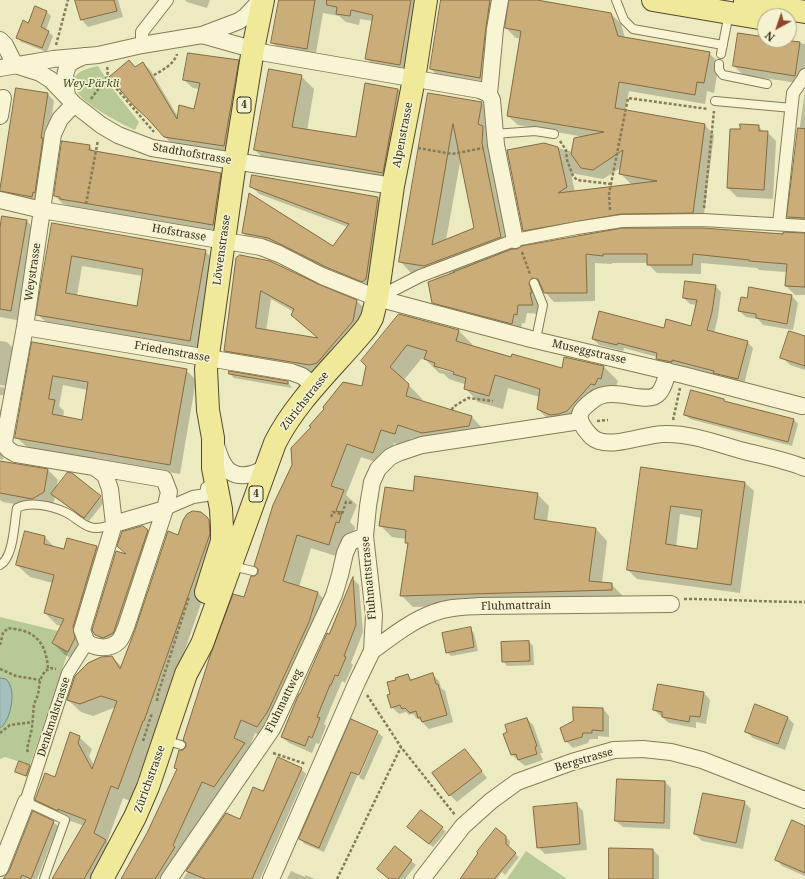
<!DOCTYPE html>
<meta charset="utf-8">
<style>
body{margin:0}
#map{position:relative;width:805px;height:879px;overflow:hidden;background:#eceac1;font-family:"Noto Serif",serif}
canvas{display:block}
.north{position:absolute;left:757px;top:8px;width:40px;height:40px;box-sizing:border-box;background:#f4f2d0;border:1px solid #a8a488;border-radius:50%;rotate:220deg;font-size:11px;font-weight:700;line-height:16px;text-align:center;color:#352f1d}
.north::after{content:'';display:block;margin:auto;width:14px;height:18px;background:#93432b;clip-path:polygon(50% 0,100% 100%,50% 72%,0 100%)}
</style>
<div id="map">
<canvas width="805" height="879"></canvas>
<div class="north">N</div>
</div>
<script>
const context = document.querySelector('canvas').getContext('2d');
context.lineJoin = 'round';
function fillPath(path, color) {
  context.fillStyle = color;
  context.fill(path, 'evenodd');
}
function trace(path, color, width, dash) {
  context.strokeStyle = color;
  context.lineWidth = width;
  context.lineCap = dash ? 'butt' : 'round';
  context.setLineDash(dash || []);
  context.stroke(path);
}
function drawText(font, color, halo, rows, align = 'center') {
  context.font = font + ' "Noto Serif",serif';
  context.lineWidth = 3.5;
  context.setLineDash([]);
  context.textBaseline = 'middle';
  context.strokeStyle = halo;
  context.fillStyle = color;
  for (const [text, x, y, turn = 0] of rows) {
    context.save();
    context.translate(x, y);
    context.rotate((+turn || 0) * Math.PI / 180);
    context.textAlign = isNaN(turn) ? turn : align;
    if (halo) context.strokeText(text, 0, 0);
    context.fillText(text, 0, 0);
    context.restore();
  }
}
const green = new Path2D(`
 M98,66L112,88L139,122L135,130C113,120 33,79 98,66Z
 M0,617L58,631L52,643L68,652L30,765L5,757L0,759Z
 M526,851L567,879H507Z`);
const water = new Path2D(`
 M0,678L6,679C8,681 9,683 10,685C15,696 10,722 0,728Z`);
const shadow = new Path2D(`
 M76,0H118L123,17L88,27L82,20Z
 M185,0H210L207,8L187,2Z
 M280,0H422L408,73L375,67L366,58L373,21L360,19L359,25L346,22L339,16L323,13L315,58L281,52L273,43Z
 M442,0H495L493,90L444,82L431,69Z
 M510,0H530L611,14L621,24L625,38L709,53L719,63L714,93L707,91L705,104L629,91L625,111L705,125L714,135L703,222L631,223L534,240L524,230L544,144L573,152L584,137L518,125L508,116L521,38H516L506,28ZM622,167L621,174L632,185L575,192L571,173L603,179Z
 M36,7L47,12L51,16L46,30L53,36L47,52L21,42L17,37L29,24Z
 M765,38V40H778L805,44V84L743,75L734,66Z
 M238,61L246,70L232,154L173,145L164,136L135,68L143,63L151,71L178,117L195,110L200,89L193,88L184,80Z
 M301,76L314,89L307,131L357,138L398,89L411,102L396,185L268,163L255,150Z
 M16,89L48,94L54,101L38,203L7,197L0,190Z
 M805,91V227L797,226L788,217L794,167Z
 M428,94L482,103L494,115V156L513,250L805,234V295H795L786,286L787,272L759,270L757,268L701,263V274L657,273L648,264V263H612V264L595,263V301L554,302L545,292L542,286L537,292L541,314L527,313L525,323H522L520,332L442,312L433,302L449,275V273L436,278L411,273L400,261ZM461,157L475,229L446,240Z
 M758,126L764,132H767L776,141L773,199L737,197L728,188L741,130Z
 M89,146L95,152L220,174L229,183L221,233L69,207L67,205L63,204L55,196Z
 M251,186L377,198L385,206L371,289L251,241L243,233L333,247L348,227L259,194Z
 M27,221L37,232L22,321L0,317V234Z
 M52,224L205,251L215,261L200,351L48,324L37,314ZM82,266L143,276L138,307L77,296Z
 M237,258L317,285L357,301L367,311L320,375L235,360L225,351ZM271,299L294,312L292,315L319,339L266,331Z
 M715,286L721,292L718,317L714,333L747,342L753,348L744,385L721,379L717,376L678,365V368L663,365L657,358V357L624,348L623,351L599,345L593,339L664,329L692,327L697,305L690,304L684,298Z
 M792,296L798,303L793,330L763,325L758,319L746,317L739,311Z
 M399,315L459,331L472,344L471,347L512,358L562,369L565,358L604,367L618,381L614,392L605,398L581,424L552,423L538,409L540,397L508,388L503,409L478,402L465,388L466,385L464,384L449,379L444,374L439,373L426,360L421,359L404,380L422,399L421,402L472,417L485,431L436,446L411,438L409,447L394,443L387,466L361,457L346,495L357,505L350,522L355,527L353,536L342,558L311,548L299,587L318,593L331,607L271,740L255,733L249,748L258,757L228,800L216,795L177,879H122L148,833L177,770L175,767L183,751L187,747V743L245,599L255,577L259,573L363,387ZM439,366L459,372L458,374L439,369Z
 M805,337V370L790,365L782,357Z
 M0,341L7,342L18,353L12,396L0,395V387L7,388V386L0,385Z
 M33,343L186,370L196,380L180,474L27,447L16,437ZM63,385L88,390L83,421L63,417L64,411L59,406Z
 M230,374L288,382L292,388L234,378Z
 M723,400L726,402L794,420L798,424L792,446L690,419L685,415Z
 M0,409L11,420L3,460L0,459Z
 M0,462L48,470L58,480L56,489L71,474L105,501L89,521L55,497L54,502L45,509L3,502L0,500Z
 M642,468L745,483L754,491L740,593L637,579L628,570ZM680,514L702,518L698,550L676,547Z
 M414,492L537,494L549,506L547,522L596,529L607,541L602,583L611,584L623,596V601L413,607L401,595L408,545L406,542V539L392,537L380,525Z
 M206,518L219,530L221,546L156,733L155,732L130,801L123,798L107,842L118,853L103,879H53L84,826L71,821L70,822L49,812L36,800L56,778L79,737L92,749L89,756L94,765L116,707L93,716L81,712L68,700L112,657L122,667L179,536Z
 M148,530L156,539L123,640L105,644L96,634L127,555Z
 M26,532L45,537L55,548L65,550L68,539L97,547L109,559L81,663L65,655L53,643L62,626L57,625L45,613L53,583L30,577L17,565Z
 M353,579L359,585L363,632L351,663L353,665L345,683L342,681L324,724L326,726L319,744L316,743L312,753L289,743L282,737L330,635Z
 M470,629L474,633L478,651L451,656L447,652Z
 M529,642L533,646L534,665L507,666L503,661Z
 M433,675L439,681L441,688L445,691L453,722L429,729L419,719H417L413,714L409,715L406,712L399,714L392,707L408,676L412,680Z
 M704,693L710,700L706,724L696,722V728L669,723L654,710Z
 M756,706L788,718L794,724L785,750L753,738L746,731Z
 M603,709L609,716V737L598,736V739H590L588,743L573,748L566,741Z
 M527,719L533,725L543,753H540L543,760L525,766L512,755L505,734Z
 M352,720L377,732L383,737L364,780L359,778L378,733H376L324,852L305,844L300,839Z
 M471,757L487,778L457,802L450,795Z
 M29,766L31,768L28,777L16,772Z
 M301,769L306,774L260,879H183L226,814L241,821L263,792Z
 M665,782L671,788L670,829L623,827L616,821Z
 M744,802L751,809L743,849L702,841L695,834Z
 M576,804L583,811L587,850L545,854L538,847Z
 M53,822L58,826L37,879H4Z
 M805,827V876L782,866L776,859Z
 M442,828L446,832L433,847L413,831Z
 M505,837L510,841L509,849L519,857L505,875L502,872L497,879H461Z
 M395,848L416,865L405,879H389L378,869Z
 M653,850L659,856V879H610Z
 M291,871L305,877V875L315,879H287Z`);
const building = new Path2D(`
 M75,0H114L117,11L81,20Z
 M279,0H315L307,49L271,43Z
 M327,0H411L400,65L365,59L373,15L351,10L350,16L336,14L337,7L327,5Z
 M441,0H490L486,27L480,78L430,69Z
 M509,0H537L611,13L618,36L710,52L704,83L697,82L695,95L619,82L615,108L705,124L693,213L621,214L523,231L507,150L544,143L558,147L567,187L558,193L657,181L619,174L623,150L593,170L581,168L571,154L574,138L604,132L507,116L521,31L505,28Z
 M35,6L47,11L41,27L49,31L42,48L16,38L23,20L28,23Z
 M738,33L765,37V40H784L800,42L795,76L733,66Z
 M188,53L239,60L224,146L164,137L148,119L134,106L109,77L129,60L135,67L143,62L177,119L179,105L194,109L200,83L183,80Z
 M269,69L302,75L292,127L356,137L365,83L398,89L383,173L254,150Z
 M16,88L48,93L41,138H43L35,193L33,192L32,197L0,191Z
 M428,93L482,102L478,124L483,126L482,143L501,237L424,266L399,262ZM453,124L474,228L432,245L438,211Z
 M740,124L759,125V131H768L764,190L727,188L730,129H740Z
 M798,128L805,129V218L787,217Z
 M62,141L90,145L89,150L221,173L213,225L60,199V197L54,196Z
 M252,175L378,197L366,279L362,282L326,267L268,238L242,233L249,193L333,246L349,224L250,187Z
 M2,216L27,220L11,311L0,309V228Z
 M52,223L206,250L190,341L36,315ZM72,256L143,269L137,306L66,293Z
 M623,228H703L783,234V232L805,233V287L785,286L787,264L749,261V260L693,254L692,265H647V254H603V256L586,254L587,293H544L538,279L532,278L529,283L532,293H530L533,305H518L517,315L514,314L512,324L432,303L428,282L455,272H453L512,249H517L522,246Z
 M240,255L270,261L318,284L357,300L353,321L317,363L310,365L224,351L236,258ZM261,291L294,309L291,315L318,338L256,328Z
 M685,281L716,285L712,312L707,330L748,341L738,379L713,373L714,371L672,360V362L656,359L657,353L618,343L617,345L592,339L599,311L664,328L666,319L691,326L697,300L683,298Z
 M749,287L792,295L787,324L756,318V314L738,311L741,297L747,298Z
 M399,314L459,330L456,341L511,357L512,354L562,368L564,357L604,366L601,379L598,378L595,385L591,384L567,411L559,414L550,415L537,409L540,389L495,375L489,396L464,389L466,378L453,374L454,372L434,366L435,363L424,359L427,351L407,345L390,367L409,384L406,396L472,416L469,426L422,433L398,425L395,434L381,430L373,453L347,444L331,486L344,490L336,511L342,512L339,523L336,522L329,545L297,535L283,581L318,592L309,622L268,711L257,727L241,720L234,738L245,743L214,787L202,782L173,845L175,847L155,879H121L147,833L177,769L174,768L179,750H183L186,747V743L183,740L211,653L233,594L244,597L251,576H255L258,573V569L254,566L273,505L292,465L291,448L311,427L309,426L324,409L323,407L343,382L362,386L366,366L361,361Z
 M789,331L805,336V366L780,358Z
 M32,342L187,369L170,465L15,438ZM53,376L88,382L82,420L52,414L55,400L49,399Z
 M229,371L288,381V384L229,374Z
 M691,390L724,399V401L794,419L788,442L684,415Z
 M0,461L48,469L44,492L32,499L0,493Z
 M641,467L745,482L731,585L627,570ZM671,506L702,510L697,549L666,544Z
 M68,472L72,473L101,496L84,518L51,494Z
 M415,476L538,493L534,519L596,528L589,581L612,583V590L400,596L408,543H405L406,530L379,526L385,487L413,491Z
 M193,511L201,512L207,517L209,520L210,534L144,721H143L118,789L111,786L94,833L106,840L84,879H52L86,820L58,809V811L35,800L45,773L55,777L70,732L80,736L78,743L92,769L117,701L101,696L80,704L67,700L75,676L88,663L101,657L112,656L120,669L135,630L168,531L178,535L183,520L187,514Z
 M143,526L148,530L114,631L113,633L103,638L95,635L92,630L116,551L126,554L117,546L122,532Z
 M25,531L45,536L44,544L64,549L67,538L97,546L73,627L75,638L68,652L52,643L64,619L44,613L54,575L16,565Z
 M353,577L356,625L344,656L346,657L338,676L335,675L331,685H330L317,717L320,718L312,738L309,736L305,746L281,737L298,696L299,694H300L327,633L329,634Z
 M471,627L474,647L446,653L442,633Z
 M529,641L530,661L502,662L501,642Z
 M433,673L436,684H438L447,715L422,722L420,717L418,718L416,711L410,713L405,708L402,709L400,705L391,708L387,695L390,694L387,682L396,680L395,678L408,674L410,680Z
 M658,684L704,692L700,717L690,716L689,722L662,717V712L653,710Z
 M755,704L788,717L778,744L745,732Z
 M573,707L603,708V731L592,730V733H583L582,737L565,742L560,728L573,721Z
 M527,718L537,746L535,747L537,754L518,760L516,754L511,755L503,734L507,732L505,725Z
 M351,719L378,731L359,775L351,772L319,848L299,839Z
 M465,749L482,771L449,796L432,773Z
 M278,757L302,768L252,879H205L186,871L226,813L240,819L253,787L263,791Z
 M19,761L30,765L26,776L15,772Z
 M617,779L665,781L664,823L615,821Z
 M703,793L745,801L736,843L694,834Z
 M577,803L580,844L537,848L533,807Z
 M421,810L443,827L429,844L407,827Z
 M33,811L54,821L31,879L22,875L20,879H3L9,871Z
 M792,820L805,826V873L775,860Z
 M496,828L506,836V844L516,853L494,879H460L478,853L477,852Z
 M395,846L412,860L398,879H389L377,869Z
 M609,848L653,849V879H609Z`);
const path = new Path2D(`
 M56,45L68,0
 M107,67L108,71L107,77L109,80L154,132
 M154,75C163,70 174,64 177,54
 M91,99L107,77
 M560,141L566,150L567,160L573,176L577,180L611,184
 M418,148L452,154L483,148
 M86,204L98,140
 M704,208L714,111
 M610,210L609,194L628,98L708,109
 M522,252L530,274
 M452,410L453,407L468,398L493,401
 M673,420L680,388
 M597,421L608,420
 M331,517L333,512L342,514L346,502L353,503
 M684,599C724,599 764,602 805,602
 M0,645L3,633L8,628C14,629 22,630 27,632C43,639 47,654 48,669
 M0,669L16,676L40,680
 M367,695L401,747L455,815
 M157,701L158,694L189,597
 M0,733L10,725L33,722
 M143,741L152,713
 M28,752L27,749L32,728L34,704L38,695L40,680L45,671L51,668L56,669
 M273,753L306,764
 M337,879L401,747`);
const service = new Path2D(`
 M616,0L624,20L633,29L723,45
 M721,54L729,13
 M719,64V70L723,75L767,84
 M715,101L792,108
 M494,134L535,131L554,134
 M534,283L543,305L536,339
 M0,565C14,557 14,523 17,508C30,501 52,506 65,512C74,516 81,524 90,527C98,530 106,526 114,524
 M232,566L253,571
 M165,740L181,745
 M26,802L65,820L44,879`);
const pedestrian = new Path2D(`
 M142,45V32L167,0
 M779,224L793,93L803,79L805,75
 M377,298L420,276L515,240L577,228L622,221L703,220L805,226
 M165,509L193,497L206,495L207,488
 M26,802L68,673L87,643`);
const minor = new Path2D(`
 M500,0L495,29L489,94L492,100L496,145L515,240
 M202,35L266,53L480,90L489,94
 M0,40L5,45L15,65
 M15,65L40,73L51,80L74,104L101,125L118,135L152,148L393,186
 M0,68L53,59L98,55L142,45L202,35L239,21L246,16L261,0
 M67,95C65,85 62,69 72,62C75,60 80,58 84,56
 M74,104L60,119L53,134L25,327L4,442C6,449 10,451 16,454L94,467L105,475L110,489L114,524L165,509
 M0,116L3,98
 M0,200L42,210L261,247L279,254L322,276L377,298L531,339L683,375L802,406
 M25,327L291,372L302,376L315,386
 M668,371C666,379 664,387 659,393C647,407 613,384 593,400C580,410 575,415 585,429C589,434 592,439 599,441C616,447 646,434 664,434C691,433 718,444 744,451C764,456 786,460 805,468
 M216,445C218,451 220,458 223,463C232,481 252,476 265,468
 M94,467L164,479L169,492L165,509L126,627C124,631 122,638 119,641C110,650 97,648 87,643L82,630L114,524
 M372,651C391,637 411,621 433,613C448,607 464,607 480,606L671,604
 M0,868L26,802
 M169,879L272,729L334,595L340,575L345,553L350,542L365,536
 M271,879L357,682L372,651L374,615L365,536L368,506L372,482L378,469L390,457L398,453L422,445L580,421
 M422,879L463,826L491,801L517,782L572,762L614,750L643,749L671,752L702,760L805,800`);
const primary = new Path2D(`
 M653,0L765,19
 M745,2L805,12
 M206,592L222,541V528L221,509L213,468V438L208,410L206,369L235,162L253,49L263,0
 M102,879L135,817L148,787L186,674L202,644L275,443C297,399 336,365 367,327L372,318L377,298L393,186L414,79L426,0`);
const shields = [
 [244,105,14],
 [256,494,14]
];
const shieldNames = [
 ["4",244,105],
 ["4",256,494]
];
const parkNames = [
 ["Wey-Pärkli",91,84]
];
const streetNames = [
 ["Alpenstrasse",403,135,-79],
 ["Stadthofstrasse",192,154,10],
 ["Hofstrasse",179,233,10],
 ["Löwenstrasse",222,250,-82],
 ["Weystrasse",33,272,-82],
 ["Friedenstrasse",172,352,10],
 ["Museggstrasse",589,352,13],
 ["Zürichstrasse",305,401,-52],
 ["Fluhmattstrasse",369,578,-95],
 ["Fluhmattrain",516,606,-1],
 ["Fluhmattweg",284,701,-64],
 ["Denkmalstrasse",54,717,-72],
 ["Bergstrasse",584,760,-16],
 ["Zürichstrasse",150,779,-70]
];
fillPath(green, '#b7ca95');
fillPath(water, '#a4bfbd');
trace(water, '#6b8c8c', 1);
fillPath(shadow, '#0003');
fillPath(building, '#caad78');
trace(building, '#846b40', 1);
trace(service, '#857b59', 10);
trace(pedestrian, '#857b59', 14);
trace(minor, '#857b59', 18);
trace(primary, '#53482d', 24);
trace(path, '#857b59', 2.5, [3, 2]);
trace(service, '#f8f5d4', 8);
trace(pedestrian, '#f8f5d4', 12);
trace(minor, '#f8f5d4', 16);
trace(primary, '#efe999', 22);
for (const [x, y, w] of shields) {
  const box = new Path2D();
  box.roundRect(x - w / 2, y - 8, w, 16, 3);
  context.fillStyle = '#f4f2d0';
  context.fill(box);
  trace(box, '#352f1d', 1);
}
drawText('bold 10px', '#352f1d', null, shieldNames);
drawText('italic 11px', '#3b5124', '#f4f2d0', parkNames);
drawText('11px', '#352f1d', '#f4f2d0', streetNames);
</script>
